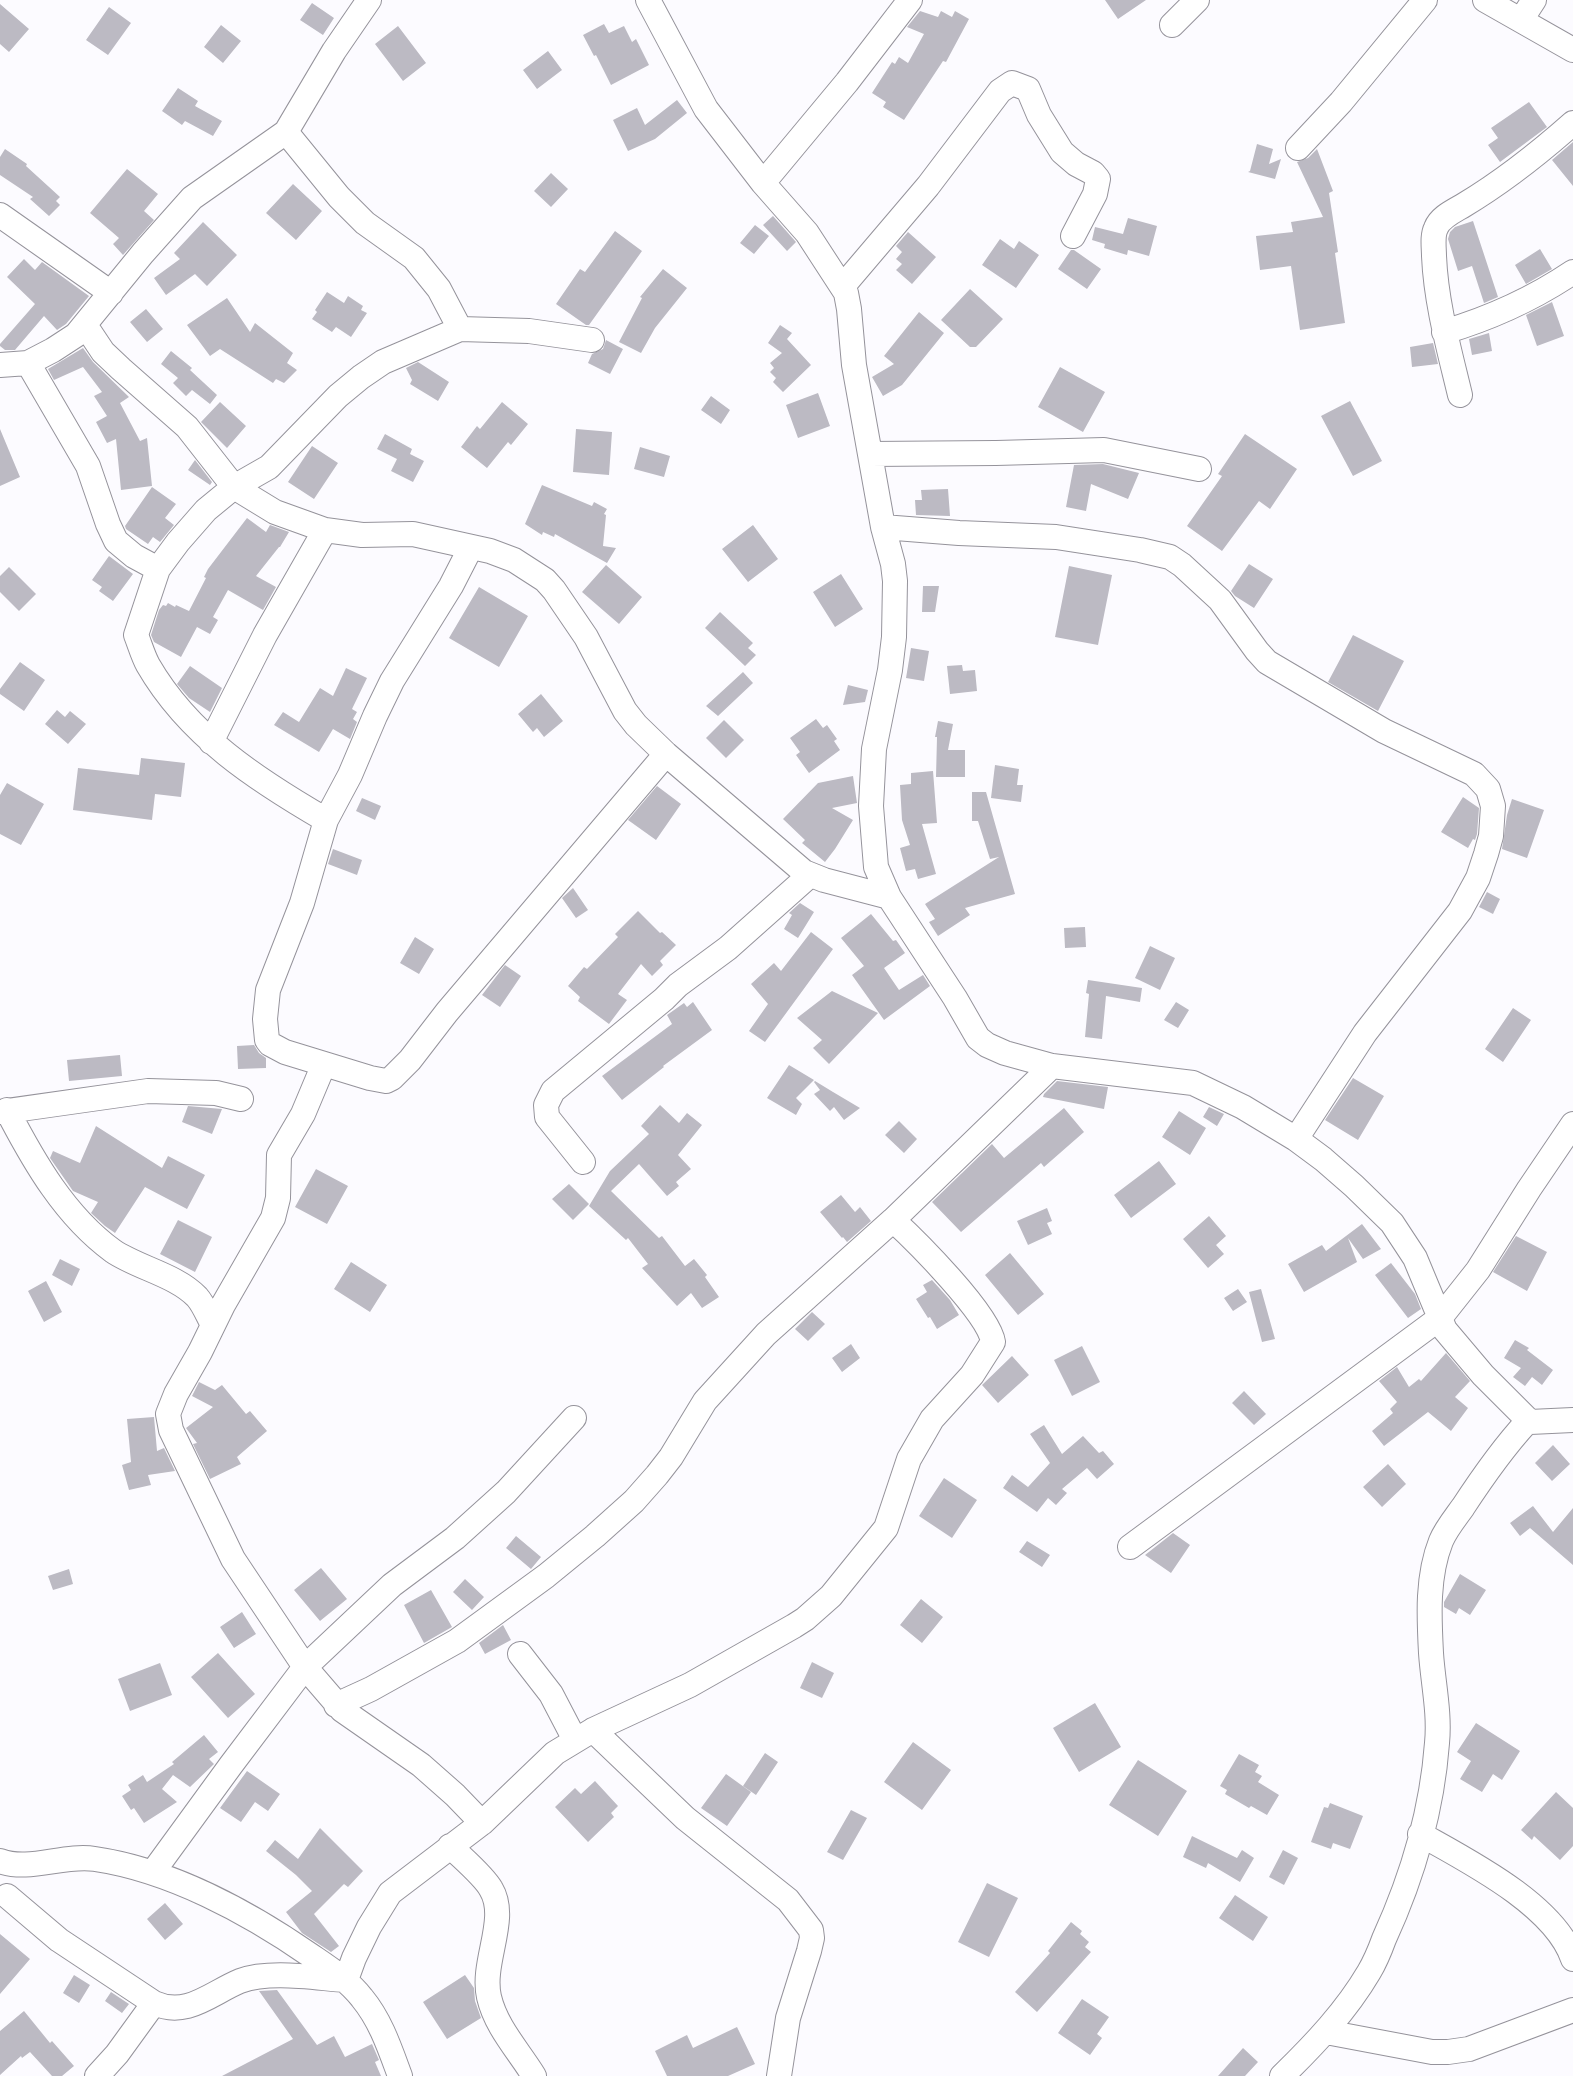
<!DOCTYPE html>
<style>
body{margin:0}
canvas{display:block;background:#fcfbff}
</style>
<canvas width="1573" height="2076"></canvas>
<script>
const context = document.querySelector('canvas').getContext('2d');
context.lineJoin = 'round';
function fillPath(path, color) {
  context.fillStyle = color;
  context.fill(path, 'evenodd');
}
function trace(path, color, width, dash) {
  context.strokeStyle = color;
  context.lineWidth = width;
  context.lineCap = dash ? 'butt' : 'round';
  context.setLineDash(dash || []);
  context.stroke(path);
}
const building = new Path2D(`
 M1105,0H1146L1118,19Z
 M312,3L334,18L323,35L300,20Z
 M0,4L29,29L9,52L0,44Z
 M109,7L131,23L108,55L86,40Z
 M920,11L938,17L941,11L952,17L955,11L969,19L946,62L943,61L904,120L883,107L886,102L872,93L892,62L895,64L899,57L908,63L924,34L907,27Z
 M604,24L609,33L624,26L632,42L636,39L649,65L611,85L596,55L594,56L583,35Z
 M221,25L241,41L223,63L204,47Z
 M398,26L426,63L403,81L375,44Z
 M548,51L562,70L537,89L523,70Z
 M178,88L198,101L195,106L222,121L213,136L185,121L182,125L162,111Z
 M677,100L687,113L655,139L628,151L613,120L637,108L645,125Z
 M1529,102L1547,127L1500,162L1488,145L1498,138L1491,128Z
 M1573,142V186L1552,160Z
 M1257,144L1273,149L1269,164L1281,159L1275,179L1248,172L1250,171Z
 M5,149L27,164L26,166L60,197L56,201L60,205L49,216L30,199L33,197L0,175V157Z
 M1317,149L1333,191L1329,193L1338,252L1335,253L1345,323L1300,330L1291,266L1260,270L1256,236L1293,232L1291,222L1323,217L1297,162L1308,158Z
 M127,169L158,194L144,211L154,220L123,255L113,244L119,238L90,213Z
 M551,173L568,189L551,207L534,191Z
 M293,184L322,211L296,240L266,213Z
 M773,216L796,242L787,251L763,225Z
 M1128,218L1157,226L1149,256L1128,250L1127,255L1104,248L1105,244L1092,240L1095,227L1123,234Z
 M1473,221L1498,297L1484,303L1472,266L1458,271L1448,239L1450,232L1455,227Z
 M203,222L237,255L207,286L195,274L166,295L154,278L180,259L174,253Z
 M755,225L769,236L754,254L740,243Z
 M615,231L642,251L589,325H586L556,304L580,269L585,272Z
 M908,232L936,257L912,284L896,270L902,264L896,259L902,252L896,246Z
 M1000,239L1014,249L1019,241L1039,255L1016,288L982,265Z
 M1540,249L1552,269L1526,284L1515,265Z
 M1071,250H1074L1101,269L1087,289L1058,269Z
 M24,259L35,270L42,262L89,296L66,324L57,330L44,316L15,350H5L0,346V344L35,304L7,277Z
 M663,269L687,288L655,328L641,353L619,342L642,298L640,297Z
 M970,289L1003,319L976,347H970L941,320Z
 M327,292L344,303L348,296L363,306L361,310L367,313L351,337L336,327L332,332L312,319L317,312L315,310Z
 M227,298L250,332L255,323L293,353L287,363L297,370L284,383L276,379L273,383L220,349L210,356L187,325Z
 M1552,302L1564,336L1537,346L1526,315Z
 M146,309L163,329L147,342L130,322Z
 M919,312L944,333L902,385L883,396L872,377L894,364L884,356Z
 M780,325L792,333L787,339L811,365L783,392L773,382L776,378L770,372L774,368L770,363L782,353L768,343Z
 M1489,333L1492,351L1472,355L1469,339Z
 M606,340L623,349L610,374L588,363L592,354L603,349Z
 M1433,343L1438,364L1412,367L1410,347Z
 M83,348L93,362L129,397L120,403L140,441L147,438L152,486L121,490L116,439L107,443L96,422L107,416L94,396L102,392L83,367L54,380L48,369Z
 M171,351L192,368L190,370L217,395L210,404L192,390L186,396L173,383L178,378L161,364Z
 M418,362L449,382L438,401L410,384L412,380L406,368Z
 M1060,367L1105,392L1083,432L1038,407Z
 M818,393L830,426L798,438L786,405Z
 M711,396L730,410L721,424L701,410Z
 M1350,401L1382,461L1353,476L1321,416Z
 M220,402L246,426L227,448L201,422Z
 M502,402L528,424L511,445L508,442L487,468L461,447L477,426L480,429Z
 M0,429L20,477L0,486Z
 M576,429L612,432L609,475L573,472Z
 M385,434L412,449L410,454L424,461L413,482L391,471L397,459L377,449Z
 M1245,434L1297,469L1270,509L1259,501L1222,551L1187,526L1222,476L1218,474Z
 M312,446L338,463L314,499L288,482Z
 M640,447L670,456L664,477L634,469Z
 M195,460L212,482L210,485L188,470Z
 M1103,464L1139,473L1128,499L1091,484L1086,511L1066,507L1074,465Z
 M542,485L592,506L594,502L607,509L604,514L606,515L603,546L616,548L607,563L555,534L554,537L543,532L542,535L525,524Z
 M152,487L176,504L165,518L174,525L160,542L153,537L148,544L126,529L125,526Z
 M948,489L950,516L916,515L915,500H922L921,490Z
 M247,518L266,532L270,525L289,532L280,547H279L256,576L276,587L263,610L228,590L213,617L218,620L210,634L197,627L181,657L154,642L151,635L159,610L163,605L166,606L168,603L175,607L176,605L189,611L206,578L204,577L208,569Z
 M753,525L778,559L748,582L722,549Z
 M109,556L133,574L113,601L99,591L102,587L92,580Z
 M1249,564L1273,579L1254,608L1235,596L1231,591Z
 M606,565L642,597L619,624L582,592Z
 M1069,566L1112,575L1098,645L1055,637Z
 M9,567L36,594L19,611L0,592V576Z
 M841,574L863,609L835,627L813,592Z
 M923,586H939L935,612H922Z
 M479,587L528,616L499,667L449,638Z
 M720,612L753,643L748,648L756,655L745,666L705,628Z
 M1353,635L1404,661L1378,711L1328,682Z
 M911,648L929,651L924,681L906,678Z
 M20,662L45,680L24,711L0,694V689Z
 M962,665L963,671L975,670L977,691L950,694L947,666Z
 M190,666L222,688L210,712L189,698L177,684Z
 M346,668L367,678L352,709L357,712L353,719L357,722L350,739L333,729L319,752L274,725L283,712L299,722L320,688L333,696Z
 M743,672L753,683L718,716L706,706Z
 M848,685L868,690L865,702L843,705Z
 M541,694L563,721L544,737L537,728L533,732L518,714Z
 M57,710L65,717L70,711L86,724L68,744L45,724Z
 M816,719L823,728L827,725L837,739L834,741L840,750L809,773L796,755L800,752L790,738Z
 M724,720L744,740L726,758L706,738Z
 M938,721L953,724L948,750H965V777H936L937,737H935Z
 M141,758L185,763L181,797L155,794L152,820L73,810L78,768L139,775Z
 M995,765L1019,769L1017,785H1023L1021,802L991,798Z
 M933,771L937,823L922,824L936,874L918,879L915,869L906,871L900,848L910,845L902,820L900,785L911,784V773Z
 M853,776L857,803L832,808L853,820L835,849L825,862L802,843L805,840L783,819L818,783Z
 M7,783L44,804L21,845L0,834V795Z
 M657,786L681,804L656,840L628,820Z
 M972,792H986L1015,894L965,908L970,915L938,936L929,922L935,919L925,904L999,857L990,859L978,821H972Z
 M1463,797L1479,808L1477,834L1475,840L1473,839L1468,848L1441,832Z
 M362,798L381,806L375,820L356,811Z
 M1512,799L1544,810L1527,858L1502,849L1507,815Z
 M333,849L362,860L357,875L328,864Z
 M573,888L588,910L576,918L562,898Z
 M1487,892L1500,899L1493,914L1479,907Z
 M800,903L814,912L798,938L784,929L792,915L789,913Z
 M638,911L660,933L662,932L676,945L660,961L663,965L652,976L641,964L618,994L627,1000L609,1024L578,1001L580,997L568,986L584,967L587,969L618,937L615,934Z
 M871,914L893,941L896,940L905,953L884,968L899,990L923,975L930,986L884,1020L852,975L864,966L841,938Z
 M1085,927L1086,947L1065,948L1064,928Z
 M811,932L833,949L765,1042L749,1031L768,1004L751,984L774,963L781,971Z
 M415,937L434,949L419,974L400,963Z
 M1150,946L1175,958L1160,990L1135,978Z
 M505,965L521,976L500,1007L482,995Z
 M1088,980L1142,988L1140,1002L1106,996L1102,1039L1085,1037L1089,994L1086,993Z
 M832,991L878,1013L829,1064L813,1048L822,1040L797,1018Z
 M693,1002L712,1030L663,1066L664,1067L622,1100L602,1076L672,1024L667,1015L684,1003L687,1007Z
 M1176,1002L1189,1010L1178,1028L1164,1020Z
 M1513,1008L1531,1020L1503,1062L1485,1049Z
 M254,1045L259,1053L266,1058V1068L238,1069L237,1046Z
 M120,1055L122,1076L69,1081L67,1060Z
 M789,1065L814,1080L796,1098L802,1104L796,1115L767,1098Z
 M1353,1078L1384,1096L1358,1140L1325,1120Z
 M815,1081L833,1092L860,1108L844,1120L834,1107L830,1111L814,1094L820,1090L814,1082Z
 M1057,1081L1108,1087L1104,1109L1043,1097L1044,1094Z
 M660,1105L679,1123L687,1113L702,1125L678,1155L691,1169L676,1182L679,1186L667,1196L639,1164L611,1191L659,1238L662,1236L685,1266L694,1259L707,1275L705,1277L719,1297L702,1308L691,1293L677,1306L642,1268L648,1264L628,1238L626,1240L589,1206L610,1171L649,1134L641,1126Z
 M188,1106L222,1109L212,1134L182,1122Z
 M1209,1107L1224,1114L1217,1126L1203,1117Z
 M1064,1108L1084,1132L1044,1167L1041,1163L961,1232L932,1202L992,1144L1004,1158Z
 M1179,1111L1206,1128L1190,1155L1162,1137Z
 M899,1121L917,1139L904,1153L885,1135Z
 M96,1126L162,1168L168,1156L205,1175L187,1209L145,1187L115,1233L105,1226L91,1213L98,1202L73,1191L50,1158L53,1151L80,1163Z
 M1159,1161L1176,1184L1131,1218L1114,1195Z
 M316,1169L348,1186L327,1224L295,1207Z
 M569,1184L589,1204L573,1220L552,1199Z
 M841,1195L855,1212L860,1207L871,1221L847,1242L843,1237L842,1238L820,1212Z
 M1047,1208L1052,1221L1047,1223L1052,1234L1028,1245L1017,1221Z
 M1209,1216L1226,1236L1216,1245L1224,1254L1208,1268L1183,1239Z
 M178,1220L212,1237L195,1272L160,1254Z
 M1362,1224L1381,1249L1363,1259L1348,1238L1357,1262L1304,1292L1288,1264L1322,1245L1326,1251Z
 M1516,1236L1547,1252L1527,1291L1493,1272Z
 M1010,1253L1044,1294L1018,1315L985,1275Z
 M60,1259L80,1269L72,1286L52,1275Z
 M351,1262L387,1285L370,1312L334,1289Z
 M1391,1263L1415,1294L1421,1309L1408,1318L1375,1275Z
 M932,1280L950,1300L959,1315L937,1329L930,1317L928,1318L916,1299L927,1292L923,1285Z
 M46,1281L62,1312L44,1322L28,1291Z
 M1238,1289L1247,1302L1233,1311L1224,1298Z
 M1261,1289L1275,1339L1262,1342L1249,1292Z
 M812,1312L825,1324L808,1341L795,1329Z
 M1515,1340L1529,1348L1527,1350L1553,1370L1542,1385L1532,1377L1525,1386L1513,1377L1521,1368L1504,1358Z
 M851,1344L860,1358L842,1372L832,1358Z
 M1082,1346L1100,1382L1072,1396L1054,1360Z
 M1446,1353L1470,1381L1455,1397L1468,1408L1451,1431L1428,1412L1384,1446L1372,1431L1393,1413L1390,1409L1397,1402L1379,1381L1397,1367L1409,1387L1419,1379L1421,1381Z
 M1012,1356L1029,1375L998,1403L982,1385Z
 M199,1382L215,1390L222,1385L246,1414L250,1411L267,1431L237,1457L241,1464L210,1479L193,1444L197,1443L186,1428L213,1407L192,1396Z
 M1244,1391L1266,1414L1254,1425L1232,1403Z
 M154,1417L157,1451L164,1448L175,1471L148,1475L151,1485L129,1490L122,1465L131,1462L127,1419Z
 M1044,1425L1062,1454L1083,1436L1099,1453L1103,1451L1114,1464L1097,1479L1087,1468L1062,1489L1067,1493L1056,1505L1048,1498L1037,1512L1003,1488L1012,1475L1028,1487L1050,1463L1030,1434Z
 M1553,1445L1570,1464L1552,1481L1535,1463Z
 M1388,1464L1406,1484L1382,1507L1363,1487Z
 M944,1478L977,1500L952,1538L919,1516Z
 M1533,1506L1553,1532L1573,1508V1565L1530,1528L1520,1536L1510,1523Z
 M1173,1533L1190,1545L1171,1573L1145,1555Z
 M516,1536L541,1557L531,1569L506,1548Z
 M1027,1541L1050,1555L1042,1567L1019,1552Z
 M321,1568L347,1599L320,1621L294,1590Z
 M69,1569L73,1584L53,1590L48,1576Z
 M1460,1574L1486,1590L1470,1615L1459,1608L1456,1614L1444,1607V1602Z
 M465,1579L484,1597L472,1610L453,1592Z
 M431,1590L452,1627L424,1643L404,1605Z
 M921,1599L943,1617L922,1643L900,1625Z
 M242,1612L256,1634L234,1648L220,1627Z
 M503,1625L511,1640L485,1654L479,1643Z
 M218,1653L255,1694L228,1718L191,1677Z
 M812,1662L834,1673L822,1698L800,1688Z
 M160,1663L172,1695L130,1711L118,1679Z
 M1095,1703L1121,1747L1079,1772L1053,1728Z
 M1476,1723L1520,1751L1502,1780L1493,1774L1482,1792L1460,1779L1471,1761L1457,1752Z
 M204,1735L218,1752L209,1759L214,1764L190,1787L173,1775L162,1789L177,1802L144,1823L134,1808L131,1810L122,1796L131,1790L128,1785L143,1775L147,1782L174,1764L172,1762Z
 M913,1742L951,1770L922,1810L884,1782Z
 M765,1753L778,1762L756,1795L743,1786Z
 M1239,1754L1259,1765L1255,1772L1262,1776L1258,1782L1279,1795L1267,1815L1251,1806L1249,1808L1225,1794L1227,1790L1220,1786Z
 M1138,1760L1187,1791L1158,1836L1109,1805Z
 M247,1771L280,1794L268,1811L255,1802L241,1822L220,1808Z
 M726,1774L751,1792L727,1826L701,1808Z
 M595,1781L618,1806L611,1813L614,1817L588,1842L555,1807L575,1788L581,1794Z
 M1556,1792L1573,1808V1846L1560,1860L1534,1836L1532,1840L1521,1830Z
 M1330,1803L1363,1816L1350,1849L1333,1843L1331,1849L1311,1842L1324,1807L1328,1808Z
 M851,1810L867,1818L843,1860L827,1852Z
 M320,1828L363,1871L348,1887L344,1884L314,1914L339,1946L331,1952L302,1933L286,1912L312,1891L296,1875L266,1851L275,1840L298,1859Z
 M1192,1836L1237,1858L1242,1850L1254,1858L1240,1882L1208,1863L1206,1868L1183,1857Z
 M1283,1850L1298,1858L1284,1885L1269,1877Z
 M987,1883L1018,1898L989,1957L958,1942Z
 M1235,1895L1268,1917L1253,1941L1219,1918Z
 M165,1903L183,1924L165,1940L147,1919Z
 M1071,1922L1082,1931L1080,1934L1089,1942L1085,1947L1091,1952L1037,2012L1015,1992L1050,1953L1048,1951Z
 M0,1934L30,1959L0,1994Z
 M74,1975L90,1985L79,2003L63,1993Z
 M465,1975L474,1988L475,2001L481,2018L447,2039L423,2002Z
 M277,1990L317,2045L334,2036L345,2057L372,2044L379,2060L375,2062L381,2076H222L293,2039L259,1991Z
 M111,1992L129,2004L122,2013L105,2001Z
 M1082,1999L1109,2017L1097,2034L1102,2038L1090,2055L1058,2033Z
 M24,2011L50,2043L52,2041L74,2066L62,2076H52L30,2052L22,2058L21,2056L0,2075V2031Z
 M737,2027L755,2064L728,2076H667L655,2051L687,2035L693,2048Z
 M1243,2048L1258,2062L1245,2076H1218Z`);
const minor = new Path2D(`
 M648,0L706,109L763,183L807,233L846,293L849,309L854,365L883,527L893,564L895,581L894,637L890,670L874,749L871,806L876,867L889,897L955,998L978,1038L987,1045L1005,1053L1052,1066L1193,1083L1243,1107L1296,1139L1323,1159L1354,1186L1392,1223L1415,1258L1445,1330L1483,1375L1530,1422
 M1485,0L1573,50
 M1521,20L1534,0
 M1172,25L1197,0
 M286,132L339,197L365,223L414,258L439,289L460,329L383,362L361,377L338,396L269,467L234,487L206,510L178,542L158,569L136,635C140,645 143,656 148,665C189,736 257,780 326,820
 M1298,148L1341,102L1425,0
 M763,183L847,82L910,0
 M0,215L111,293
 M843,286L928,186L1000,91L1012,83L1028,89L1039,115L1062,152L1076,164L1093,173L1098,179L1095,194L1073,236
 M85,325L103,352L121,369L187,427L234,487L275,512L325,530L362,535L413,534L490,551L514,560L545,580L554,590L586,637L625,711L636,725L666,754L804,872L824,880L889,897
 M460,329L529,331L592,340
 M1444,332C1491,318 1533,299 1573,272
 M28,363L88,466L108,524L116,541L134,556L158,569
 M0,365L28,363L53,350L76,335L143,253L192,198L286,132L334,51L369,0
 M1460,395C1449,349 1436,303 1434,256C1434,248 1432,236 1436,228C1440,217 1454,211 1464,205C1504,181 1538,154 1573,123
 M870,454L996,453L1104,450L1199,469
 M883,527L959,533L1056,537L1140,550L1170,557L1182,565L1220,600L1257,651L1267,662L1384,731L1474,774L1488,789L1493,806L1491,836L1486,854L1478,878L1460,911L1365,1033L1296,1139
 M471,547L451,586L392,681L375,716L350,775L326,820L302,903L268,990L265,1019L267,1040L270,1044L285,1052L370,1078L386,1081L392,1078L410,1060L447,1012L666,754
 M211,742L265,635L325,530
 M324,1064L303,1114L279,1155L278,1198L273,1218L223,1305L200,1352L176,1394L168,1414L171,1430L233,1559L305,1667L342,1710L421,1765L455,1795L482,1823
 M7,1110C34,1162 65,1216 113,1251C138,1268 176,1275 197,1297C204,1305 208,1316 213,1325
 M0,1112L148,1091L216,1093L241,1099
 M583,1162L547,1117L546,1105L553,1091L664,999L678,985L728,948L810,875
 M1130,1547L1440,1318L1478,1270L1529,1189L1573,1124
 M520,1654L551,1694L575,1740
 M336,1705L371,1689L457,1641L546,1576L595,1536L634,1501L657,1475L671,1457L705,1401L766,1334L893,1220L1052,1066
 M593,1730L685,1818L788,1900L811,1930L812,1938L809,1951L788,2018L779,2076
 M1420,1834C1468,1861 1555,1905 1573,1959
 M450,1846C461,1857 484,1876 491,1889C509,1919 481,1962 489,1997C496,2027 518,2050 534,2076
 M0,1861C29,1872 64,1854 95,1859C170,1870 248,1912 310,1955C329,1968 348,1980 362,1998C381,2021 390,2049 400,2076
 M153,1872L231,1765L305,1667L392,1585L455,1538L506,1492L574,1418
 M7,1896L59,1940L154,2003C187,2018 211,1993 240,1981C270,1970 315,1978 346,1980L354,1958L369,1927L390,1893L482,1823L555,1753L593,1730L690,1685L794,1626L805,1619L831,1596L886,1528L909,1459L932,1419L972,1375L993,1342C989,1314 916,1241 893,1220
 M1326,2032L1432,2052H1448L1469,2049L1573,2010
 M97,2076L117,2054L154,2003
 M1282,2076C1315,2044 1346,2011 1369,1972C1375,1962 1380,1950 1384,1939C1412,1878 1432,1810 1437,1743C1440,1713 1433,1683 1431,1653C1429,1616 1427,1576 1441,1541C1446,1529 1456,1517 1463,1507C1482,1478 1503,1448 1526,1423L1530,1422L1573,1420`);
fillPath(building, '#bcbac3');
trace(minor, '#95939b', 26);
trace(minor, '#fff', 24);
</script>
